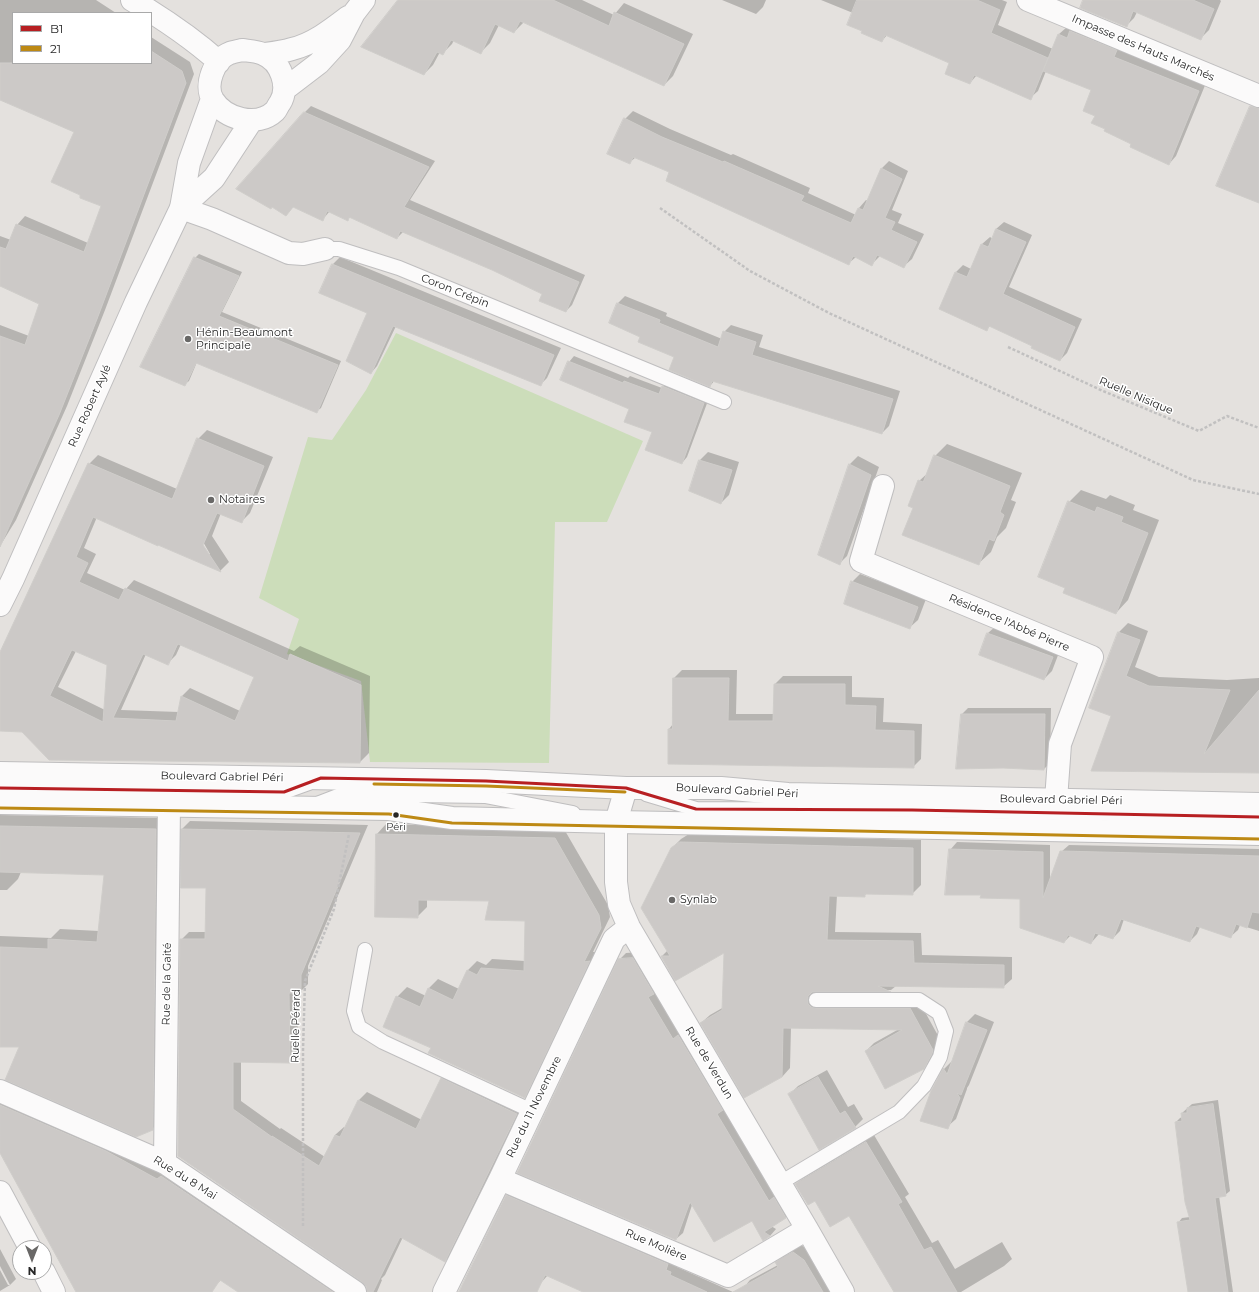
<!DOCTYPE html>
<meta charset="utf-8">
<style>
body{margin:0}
#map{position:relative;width:1259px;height:1292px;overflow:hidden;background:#e4e1de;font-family:Montserrat,sans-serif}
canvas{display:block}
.legend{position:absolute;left:12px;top:12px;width:140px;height:52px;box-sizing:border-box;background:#fff;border:1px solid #a9a9a9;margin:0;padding:5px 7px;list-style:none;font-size:12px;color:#272727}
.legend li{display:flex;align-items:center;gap:8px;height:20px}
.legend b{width:20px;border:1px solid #a9a9a9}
.north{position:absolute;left:12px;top:1240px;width:40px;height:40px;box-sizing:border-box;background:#fff;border:1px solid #a9a9a9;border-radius:50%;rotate:180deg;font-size:11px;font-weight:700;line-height:16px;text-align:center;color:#272727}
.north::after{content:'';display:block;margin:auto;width:14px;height:18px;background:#696867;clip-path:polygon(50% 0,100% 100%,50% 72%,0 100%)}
</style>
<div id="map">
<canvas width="1259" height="1292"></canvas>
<ul class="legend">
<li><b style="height:5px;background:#b71f22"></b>B1</li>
<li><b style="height:5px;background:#bd8914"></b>21</li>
</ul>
<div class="north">N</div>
</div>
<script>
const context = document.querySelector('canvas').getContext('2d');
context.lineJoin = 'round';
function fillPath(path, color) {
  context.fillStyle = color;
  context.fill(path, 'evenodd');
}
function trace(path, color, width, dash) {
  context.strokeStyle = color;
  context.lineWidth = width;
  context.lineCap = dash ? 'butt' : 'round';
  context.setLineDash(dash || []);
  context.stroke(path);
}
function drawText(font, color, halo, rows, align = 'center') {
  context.font = font + ' Montserrat,sans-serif';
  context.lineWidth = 3;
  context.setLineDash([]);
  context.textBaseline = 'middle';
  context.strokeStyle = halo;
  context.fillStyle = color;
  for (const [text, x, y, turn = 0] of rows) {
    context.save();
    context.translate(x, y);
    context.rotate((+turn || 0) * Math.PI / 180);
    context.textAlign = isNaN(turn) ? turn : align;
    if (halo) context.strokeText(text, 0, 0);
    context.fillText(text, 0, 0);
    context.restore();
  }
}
const green = new Path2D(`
 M396,333L643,441L607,522H555L549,763L370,762L361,681L287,654L299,619L259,598L308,437L332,440L366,390Z`);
const shadow = new Path2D(`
 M0,0H96L116,13H13V63H151V37L190,62L194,74L105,310L67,406L16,520L0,546V325L29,336L40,303L0,285V236L11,240L17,225L25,216L88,243L102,205L81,195L75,132L0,99Z
 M399,0H582L614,15L624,3L693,34L673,76L664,85L524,22L514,32L499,25L490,43L481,52L454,40L452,44L443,53L440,52L433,65L424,74Z
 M722,0H766L763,7L756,14Z
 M821,0H1002L1007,2L998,25L1053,49L1059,34L1067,27L1206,83L1176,156L1169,164L1106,128L1096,115L1092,90L1046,71L1038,91L1030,98L977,75L970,83L951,62L887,35L882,41L863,31L853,13Z
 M1084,0H1220L1221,1L1209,30L1201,38L1137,12L1134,18L1126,26Z
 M311,106L435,161L410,200L585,275L572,305L566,311L543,293L492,269L403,232L397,238L351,217L348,219L330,211L323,219L294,206L286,215L305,112Z
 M633,111L670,129L731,155L733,154L810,188L808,193L856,215L859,208L866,200L868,201L882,168L889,161L908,171L892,210L902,214L898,223L924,234L912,259L904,266L880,256L872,264L856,257L849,263L671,171L636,157L629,163L625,119Z
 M1004,222L1032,235L1009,287L1082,319L1067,353L1060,360L1033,345L990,326L986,330L956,272L963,265L971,269L982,244L990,237L993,239L996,229Z
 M199,254L242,272L222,312L341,361L321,408L317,411L197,362L189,381L185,384L195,258Z
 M340,257L561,348L547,378L540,385L396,326L377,366L371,373L368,313L320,293L333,264Z
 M625,296L667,313L666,316L722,339L724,332L731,325L763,335L759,347L900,391L889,426L882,433L715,380L710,386L675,357L642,336L611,322L618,303Z
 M574,356L628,378L630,376L662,388L669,381L709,398L687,457L682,463L630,409L569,362Z
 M207,430L273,457L250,513L241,522L221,513L212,536L229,562L220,571L97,517L84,548L96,554L87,573L125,590L134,580L294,651L300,646L370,676L369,753L360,762L22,731L0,730V656L89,464L98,455L177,489L198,439ZM202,540L210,554H208L200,541ZM181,644L256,677L240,711L190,688L181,697L179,712L121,710L146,654L167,664L176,655ZM76,651L108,665L105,710L58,687Z
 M947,444L1022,473L1011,500L1016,502L1006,528L997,537L991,552L978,564L914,508L919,481L929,472L935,456Z
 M708,452L739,462L729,495L721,503L690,490L700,460Z
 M858,456L879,467L847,556L839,564L820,555L850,464Z
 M1081,490L1106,499L1110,495L1135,505L1133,510L1159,520L1128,600L1116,613L1066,587L1069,502Z
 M860,574L926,599L918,620L909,628L852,582Z
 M1128,623L1148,631L1135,667L1159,677L1227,680L1259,678V772L1092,770L1112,716L1119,632Z
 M996,626L1060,650L1052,671L1044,679L980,654L988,633Z
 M682,670H737L736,714H774L775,684L783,676H852V697L884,698L883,722L922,724L921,759L913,767L669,763V729L673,724L674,678Z
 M968,708H1051L1050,763L1044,769L1003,767L957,768L962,714Z
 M0,815L166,818L163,1118L152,1129L20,1046H0V936L51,938L60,929L99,931L105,874L21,872L18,879L7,890H0Z
 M190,821L368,825L308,966V984L300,992H297L298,1054L289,1062L241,1061V1101L280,1129L281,1128L325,1157L335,1135L344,1127L346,1128L359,1100L367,1092L422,1120L442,1079L450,1071L525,1105L453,1253L445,1261L403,1237L385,1275L381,1279L382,1280L377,1292H368L367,1286L363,1281L179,1156L181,940L189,932H206L207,887L182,829Z
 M386,824L564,829L608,905L610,917L593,952H598L534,1087L524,1097L432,1047L397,997L407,987L426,996L428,989L438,979L459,989L468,970L477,961L486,965L492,959L525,961L526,920L490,900L427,899V907L417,917L377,834Z
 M689,834L921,840V885L912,894L867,893L864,896L837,895L835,932L921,933L922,955L1012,957V979L1003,987L896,986L891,990H815L817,996L919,1001L941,1041L932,1060L923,1068L866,1051L874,1043L899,1029L791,1027L790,1068L782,1077L701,1023L710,1015L724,1007L725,951L676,980L662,956L668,950L672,848L681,839Z
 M957,842L1050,845V881L1061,852L1069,845L1259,849V931L1240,925L1238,930L1230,937L1200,927L1197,934L1190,941L1124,919L1120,931L1113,938L1099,934L1091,943L1071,935L1064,942L1021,898L982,894L950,850Z
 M640,952L792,1211L786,1217L771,1226L776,1229L770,1236L763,1239L752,1220L692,1205L683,1233L676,1239L619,960L626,953Z
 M975,1014L994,1022L969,1085L967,1088V1089L956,1119L947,1127L932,1091L944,1069L953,1060L967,1022Z
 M827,1070L848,1107L854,1104L863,1119L855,1127L790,1094L798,1086Z
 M0,1093L114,1143L353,1292H240L221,1280L213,1288L172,1292H77L0,1151Z
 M1218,1100L1230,1191L1225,1195L1219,1196L1233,1292H1189L1178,1223L1182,1218L1190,1217L1176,1122L1180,1118L1182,1117V1113L1192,1104Z
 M874,1135L909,1194L905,1197L932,1243L938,1240L955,1269L1002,1242L1012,1259L1004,1266L961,1292H895L850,1214L815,1200L796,1184L804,1177Z
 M515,1188L678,1264L677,1267L733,1292H586L548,1275L540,1284L526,1292H460L507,1196Z
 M801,1245L812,1253L835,1292H740L750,1280L778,1265L776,1263L784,1255Z
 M0,1249L16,1279L10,1285L0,1266Z
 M0,1270L8,1285H10L0,1291Z`);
const building = new Path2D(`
 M398,0H553L609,26L614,12L684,44L664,86L520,21L514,33L495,24L481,54L451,40L443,55L437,52L424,75L361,47Z
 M857,0H977L1000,10L991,33L1048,58L1031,100L974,75L970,84L945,74L949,63L885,35L882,42L861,33L862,31L847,25Z
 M1083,0H1193L1214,9L1201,40L1133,11L1127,27L1080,8Z
 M1070,31L1117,50L1114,57L1199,91L1169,165L1130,147L1131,144L1104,131L1105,129L1091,123L1095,116L1083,111L1091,90L1043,71L1058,34L1067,38Z
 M151,51L182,71L186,83L97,319L59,415L0,547V336L25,345L39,304L0,286V247L6,249L16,224L84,252L101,206L80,198V195L51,182L74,132L0,100V63H151Z
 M1250,106L1259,108V203L1216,186Z
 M304,112L429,167L404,207L579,282L566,312L539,301L542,294L492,270L400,231L397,239L349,217L348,221L327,211L323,221L293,207L286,216L272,207L271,209L236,189Z
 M624,118L662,137L723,162L724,161L804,196L801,201L851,223L858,208L863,210L881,168L902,179L885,218L895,222L891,230L917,242L904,268L877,255L872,266L853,256L849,265L666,181L669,172L633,157L630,164L607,154Z
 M996,229L1026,242L1003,294L1075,327L1060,361L1031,348L1032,346L989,326L987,331L939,309L955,272L967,277L981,244L988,247Z
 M194,257L239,276L219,316L338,365L317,413L196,363L185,386L140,367Z
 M332,264L554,355L541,386L393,326L371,374L346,361L367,313L319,293Z
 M617,303L660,320L659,323L718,347L723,331L756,342L752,355L893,399L882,434L712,381L710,387L669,370L674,357L638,342L640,337L609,323Z
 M568,361L623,383L624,381L659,394L662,386L704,403L682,464L645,450L652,432L624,422L629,409L560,380Z
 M197,438L264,466L242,523L217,513L203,545L221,572L158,545V546L93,517L76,557L88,563L79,582L119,600L125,588L288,661L290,654L361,685L360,763L49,760L22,732L0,731V652L88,463L172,499ZM178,644L254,677L235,721L181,696L176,721L113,718L143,654L168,665ZM72,650L107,665L103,722L50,696Z
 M934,455L1010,486L1000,512L1004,515L994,541L989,539L979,565L902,535L913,508L908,506L918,480L923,482Z
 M699,460L732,470L721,504L689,491Z
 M849,464L871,475L840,565L818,555Z
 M1068,501L1095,512L1097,507L1123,517L1121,522L1148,533L1116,614L1063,593L1065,588L1038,577Z
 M851,581L918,607L910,629L844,604Z
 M1118,632L1140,640L1126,676L1149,686L1230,690L1204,754L1259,690V773L1091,771L1111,716L1089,708Z
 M987,633L1053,657L1044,680L979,655Z
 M673,678H729L728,721H773L774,684H845V705L876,706L875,730L914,731V768L668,764V729H672Z
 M961,714H1045L1044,770L1003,768L956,769Z
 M0,826L156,829L153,1130L136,1137L5,1080L19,1047H0V947L48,949V939L97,942L104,875L0,872Z
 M181,829L360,833L301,975V993H289L290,1063L233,1062V1109L272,1137V1136L319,1166L335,1135L340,1137L358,1100L416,1129L441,1078L517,1114L445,1262L400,1237L373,1292H367L366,1286L362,1282L178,1156L180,939H205L206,888H181Z
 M376,834L555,838L599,915L601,928L584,962L590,961L525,1098L428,1053L431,1048L383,1027L396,996L420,1007L428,988L453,1000L467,970L477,975L481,968L524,971L525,921L485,920L489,901L418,900V918L375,917Z
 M680,842L913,848V895L865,894V897L829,896L827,940L913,941L914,963L1004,965V988L878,986L891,992H812L808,996V1004L811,1007L816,1008H910L933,1050L932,1054L924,1069L885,1089L865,1051L902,1030L783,1028L782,1077L744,1098L700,1023L722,1010L724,953L675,981L661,956H670L641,908L671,848Z
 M949,849L1043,852V898L1060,851L1259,856V913L1252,912L1247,928L1236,924L1231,938L1196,926L1190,942L1121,919L1113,939L1095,933L1091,944L1068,935L1064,943L1020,928V899L980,898L981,895H945Z
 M633,958L654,994L648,997L673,1039L678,1035L723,1110L717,1114L769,1201L774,1197L786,1218L764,1232L770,1236L763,1241L752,1221L714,1242L690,1202L676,1240L517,1173L618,959Z
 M966,1022L987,1030L961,1095L957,1093L960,1098L948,1129L920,1121L931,1091L943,1068L947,1074Z
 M818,1077L840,1114L845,1111L856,1128L819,1150L788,1094Z
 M1213,1104L1226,1196L1215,1198L1228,1292H1188L1177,1222L1190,1220L1185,1202L1175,1122L1182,1121L1181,1113H1187V1108Z
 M0,1105L106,1151L157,1179L161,1176L333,1292H238L220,1280L212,1292H76L0,1153Z
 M866,1142L902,1202L898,1204L924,1250L931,1247L957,1292H894L849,1216L830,1227L815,1201L808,1205L795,1184Z
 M506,1195L668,1264L666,1270L671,1272L670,1275L707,1292H583L545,1275L537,1292H459Z
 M793,1252L804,1260L823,1292H733L778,1267L775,1262Z`);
const path = new Path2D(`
 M660,208L750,271L829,313L1193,480L1259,494
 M1008,347L1103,391L1199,431L1227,416L1259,428
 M303,1226V1050L305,981L334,909L349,834`);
const lane = new Path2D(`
 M325,249H339L399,268L724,402
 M0,788L284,792L309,783
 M646,794L696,809L912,810L1259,817
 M317,804L343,794L485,796L573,813
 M365,950L354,1011L359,1027L383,1042L532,1111
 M780,1183L899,1112L924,1086L940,1057L946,1031L939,1013L919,1000H816`);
const street = new Path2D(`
 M1028,0L1259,96
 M181,208L212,219L289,253L303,254L325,249
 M883,486L861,561L1092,657L1060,744L1056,800
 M626,788L616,822V882L619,904L629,927L807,1229L843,1292
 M0,1091L165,1163L355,1292
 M165,1163L169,805
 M500,1179L728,1276L807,1229
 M0,1192L30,1248
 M44,1272L54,1292
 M444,1292L500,1179L614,939L629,927`);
const secondary = new Path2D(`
 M132,0C164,19 191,37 219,62
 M242,50C249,51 256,51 263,54C281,61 290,87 280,103C278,105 277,109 275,111C257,128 225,119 213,100C204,85 214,59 230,53C233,52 238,51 242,50Z
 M264,54C273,53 283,52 292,49C313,44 331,30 348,17
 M285,89L319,63L340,40L354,13L364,0
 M181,208L214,178L252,120
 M0,605L13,579L136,302L181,208L189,163L212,99
 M0,773L486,781L626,788H721L788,794L1259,804
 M0,803L389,809L452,818L616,822L1259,834`);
const bus1 = new Path2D(`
 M0,788L284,792L321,778L486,781L626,788L696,809L912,810L1259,817`);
const bus2 = new Path2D(`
 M374,784L486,786L625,792
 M0,808L389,814L452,823L1259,839`);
const markers = [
 [188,339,4,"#696867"],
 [211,500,4,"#696867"],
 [396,815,3.5,"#272727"],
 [672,900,4,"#696867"]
];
const busNames = [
 ["Péri",396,827]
];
const streetNames = [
 ["Impasse des Hauts Marchés",1143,48,23],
 ["Coron Crépin",455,291,22],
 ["Ruelle Nisique",1136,396,23],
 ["Rue Robert Aylé",90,406,-66],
 ["Résidence l'Abbé Pierre",1009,623,23],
 ["Boulevard Gabriel Péri",222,777,1],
 ["Boulevard Gabriel Péri",737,791,3],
 ["Boulevard Gabriel Péri",1061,800,1],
 ["Rue de la Gaité",167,984,-89],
 ["Ruelle Pérard",296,1026,-89],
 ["Rue de Verdun",709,1063,59],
 ["Rue du 11 Novembre",534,1107,-64],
 ["Rue du 8 Mai",185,1178,32],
 ["Rue Molière",656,1245,23]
];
const poiNames = [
 ["Hénin-Beaumont",196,333],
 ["Principale",196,346],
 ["Notaires",219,500],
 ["Synlab",680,900]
];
fillPath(green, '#ccddba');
fillPath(shadow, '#0003');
fillPath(building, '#ccc9c7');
trace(building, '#cfcdca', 1);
trace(lane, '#bfbebf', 16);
trace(street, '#bfbebf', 24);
trace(secondary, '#bfbebf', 24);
trace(path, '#c1c0c0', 2.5, [3, 2]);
trace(lane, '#fbfafa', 14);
trace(street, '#fbfafa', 22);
trace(secondary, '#fbfafa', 22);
trace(bus1, '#b71f22', 3);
trace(bus2, '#bd8914', 3);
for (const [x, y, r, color] of markers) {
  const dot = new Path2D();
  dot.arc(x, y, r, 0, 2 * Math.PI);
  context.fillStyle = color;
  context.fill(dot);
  trace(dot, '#fff', 1.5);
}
drawText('10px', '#272727', '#fff', busNames);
drawText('11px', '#272727', '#fff', streetNames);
drawText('11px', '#272727', '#fff', poiNames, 'left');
</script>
